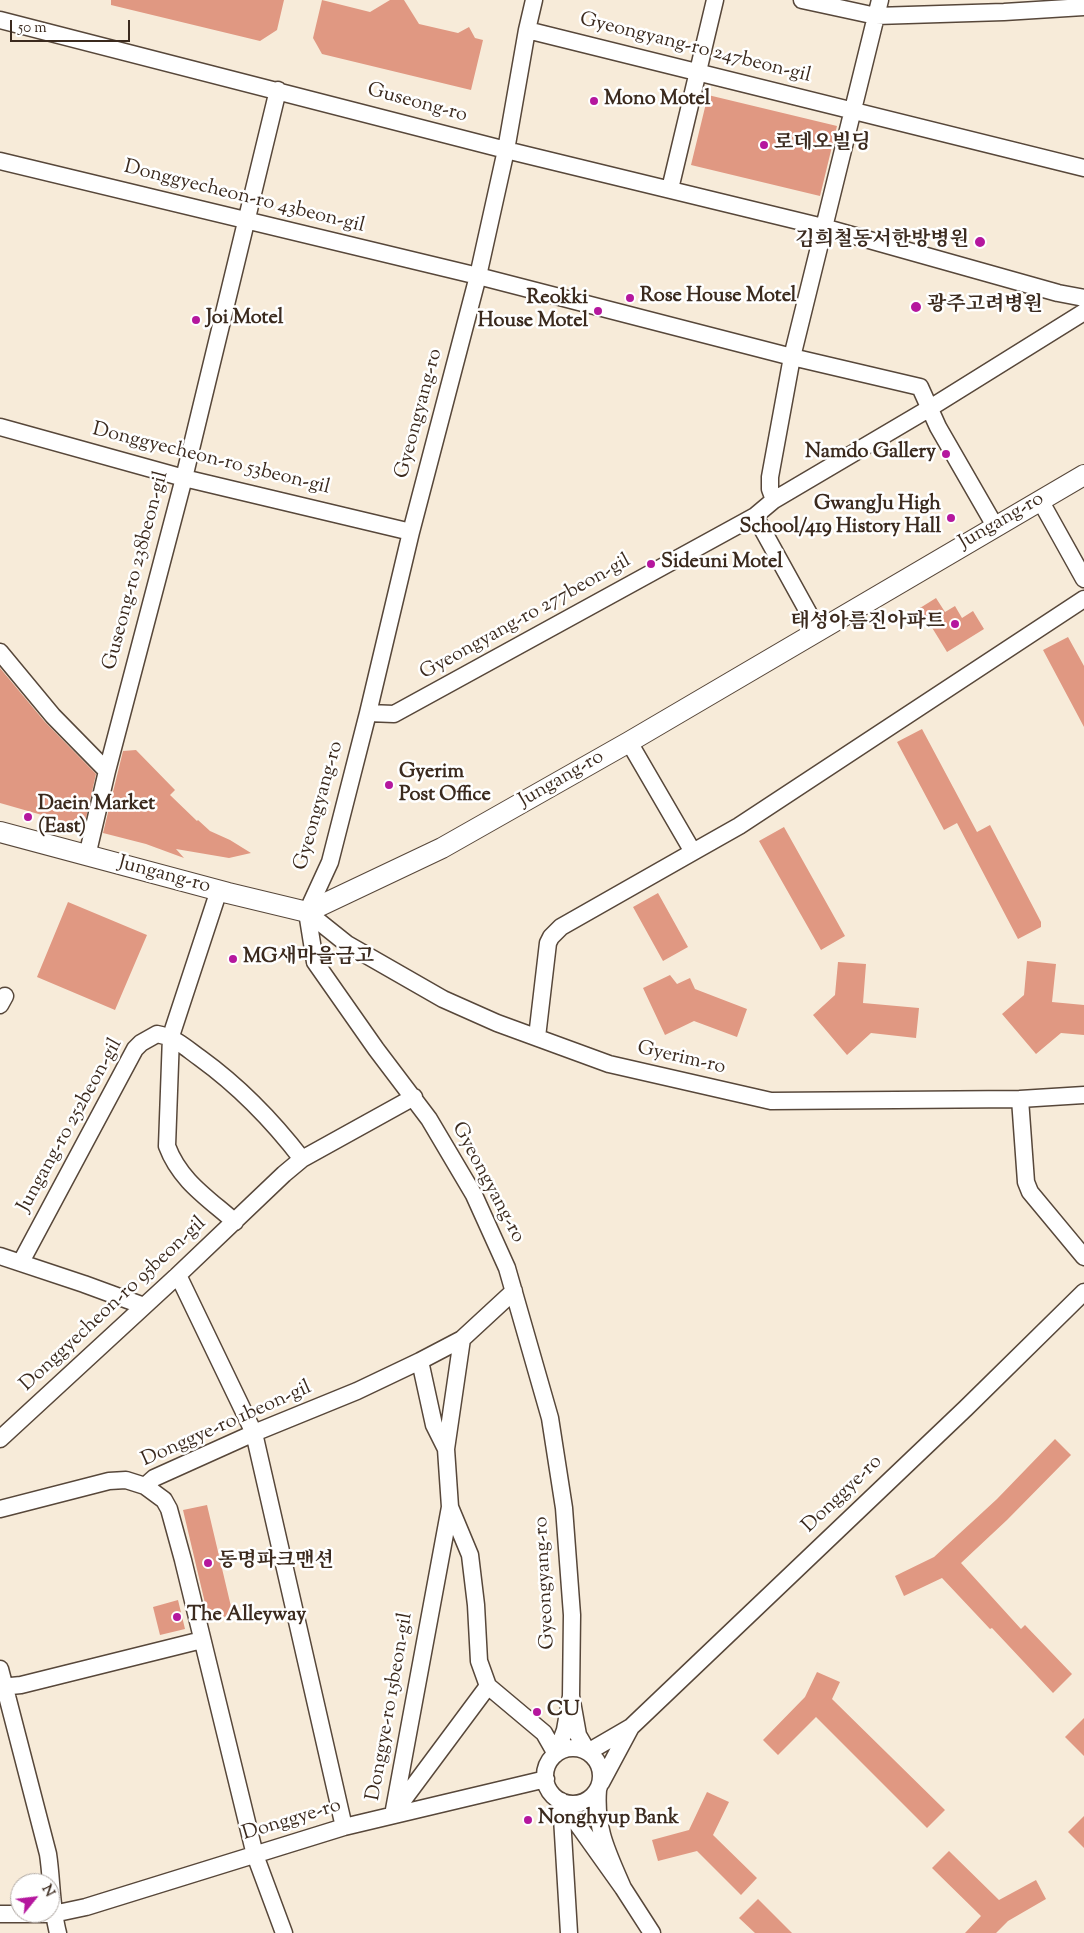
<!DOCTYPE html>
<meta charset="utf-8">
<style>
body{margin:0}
#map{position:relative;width:1084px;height:1933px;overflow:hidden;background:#f7ebd9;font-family:"Sorts Mill Goudy",serif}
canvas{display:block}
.north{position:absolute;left:10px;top:1873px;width:50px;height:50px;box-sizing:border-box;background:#fff;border:1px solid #b1aaa5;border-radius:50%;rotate:61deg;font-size:14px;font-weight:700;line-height:20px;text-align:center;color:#3b2a1e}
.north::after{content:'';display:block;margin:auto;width:18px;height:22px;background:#b5179e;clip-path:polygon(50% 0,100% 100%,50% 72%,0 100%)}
.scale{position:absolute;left:10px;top:20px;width:120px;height:22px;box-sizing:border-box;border:2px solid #3b2a1e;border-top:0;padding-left:6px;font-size:15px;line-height:18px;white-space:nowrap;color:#3b2a1e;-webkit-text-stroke:4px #fff;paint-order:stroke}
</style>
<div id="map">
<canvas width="1084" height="1933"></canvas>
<div class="north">N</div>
<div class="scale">50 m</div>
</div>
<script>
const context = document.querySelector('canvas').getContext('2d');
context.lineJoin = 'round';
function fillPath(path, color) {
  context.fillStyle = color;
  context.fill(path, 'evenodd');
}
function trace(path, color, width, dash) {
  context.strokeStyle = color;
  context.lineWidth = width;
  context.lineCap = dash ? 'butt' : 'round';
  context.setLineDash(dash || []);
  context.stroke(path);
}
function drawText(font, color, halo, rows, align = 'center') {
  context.font = font + ' "Sorts Mill Goudy","Noto Serif KR",serif';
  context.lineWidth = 5;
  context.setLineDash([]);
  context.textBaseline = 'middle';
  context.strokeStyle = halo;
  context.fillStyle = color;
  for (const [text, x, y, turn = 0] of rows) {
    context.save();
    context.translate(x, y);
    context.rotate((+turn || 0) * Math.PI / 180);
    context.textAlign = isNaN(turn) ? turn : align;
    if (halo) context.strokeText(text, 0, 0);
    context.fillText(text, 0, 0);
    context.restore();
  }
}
const building = new Path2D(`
 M111,0H284L277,30L260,41L111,5Z
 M322,0L370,12L390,0H404L419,24L458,33L469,27L475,38L483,40L471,90L322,54L313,38Z
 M708,95L837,126L820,196L691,165Z
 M936,598L945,612L955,606L962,618L973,611L984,629L947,652L920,608Z
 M1068,637L1084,666V727L1043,650Z
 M0,668L45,722L96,774L84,827L0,803Z
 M922,729L977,832L990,825L1041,922V927L1018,939L957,823L944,830L897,742Z
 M136,750L175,790L170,795L197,821L198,820L210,831L230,840L251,853L229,858L176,849L184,858L146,844L103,833L123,751Z
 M784,827L845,936L821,950L759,841Z
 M658,893L688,947L663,961L633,907Z
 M68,902L147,935L115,1010L37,977Z
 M1027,961L1056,964L1052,1002L1084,1005V1035L1061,1033L1036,1054L1002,1014L1024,995Z
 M838,962L866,964L863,1003L919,1008L916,1038L871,1033L847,1055L813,1015L835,995Z
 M670,975L677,984L690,978L695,989L747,1009L737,1037L694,1021L665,1035L643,988Z
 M1055,1439L1071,1455L1007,1520L961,1563L1021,1629L1025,1625L1072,1674L1053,1693L992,1628L990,1629L942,1578L904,1596L895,1576L934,1557L997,1499Z
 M207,1505L233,1615L209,1620L183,1510Z
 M178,1600L185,1629L160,1635L153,1607Z
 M817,1672L840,1682L832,1699L945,1810L927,1828L816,1717L778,1755L763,1740L805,1697Z
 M1084,1718V1756L1065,1737Z
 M707,1792L729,1802L713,1835L757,1878L741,1895L697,1851L658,1861L652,1840L689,1830Z
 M1084,1816V1848L1068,1832Z
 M949,1851L999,1900L1036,1880L1046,1899L1008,1921L996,1933H965L981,1916L932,1868Z
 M758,1899L792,1933H755L739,1918Z`);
const minor = new Path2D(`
 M534,0L527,30L506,150L478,276L411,532L368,713L330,862L307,912L315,962L376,1049L429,1119L474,1195L507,1268L550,1418L564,1508L572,1615L571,1696
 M802,0L876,16L1004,12L1084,7
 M0,20L506,150L823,227L1058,293L1084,298
 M527,30L1084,168
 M0,161L478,276L792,357L920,387L938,427L995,526
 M670,189L715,0
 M0,427L184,478L411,532
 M774,500L770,489V477L792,357L880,0
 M1040,500L1084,579
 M755,516L818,630
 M0,652L53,716L107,771
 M368,713L394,714L755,516L774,500L930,408L1084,312
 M693,852L739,826L1084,599
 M87,856L107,771L184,478L278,90
 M219,890L171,1036L167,1146C180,1181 208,1198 235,1222
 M307,912L347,944L443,999L497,1023L609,1064L771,1101L1020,1099L1084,1095
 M0,1005L5,996
 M537,1037L548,943L551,937L561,927L693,852L629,742
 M1020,1099L1026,1182L1030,1192L1084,1257
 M0,1256L84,1284L144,1306
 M21,1262L135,1049L141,1043L157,1034C175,1037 186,1048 200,1058C240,1087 272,1120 302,1159
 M178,1275L254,1433L344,1827
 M0,1439L178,1275L284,1174L302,1159L414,1097
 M446,1449L462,1339L514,1291
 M145,1486L164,1500L169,1509L183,1560L255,1855L284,1933
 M450,1507L470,1555L476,1605L479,1661L488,1686
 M0,1509L109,1481L126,1480L145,1486L154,1478L254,1433L357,1391L420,1361L462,1339
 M0,1669L48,1854C52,1880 51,1907 58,1933
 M488,1686L544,1733L556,1754
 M0,1687L21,1685L202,1640
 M545 1776a28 28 0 1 1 56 0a28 28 0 1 1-56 0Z
 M556,1754L565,1730L571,1696L578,1735L588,1752L631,1727L966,1408L1084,1292
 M601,1783L631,1727
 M561,1801L623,1888C608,1853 595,1829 598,1790
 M561,1801L569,1933
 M395,1811L488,1686
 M393,1815L450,1507L446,1449L434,1425L420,1361
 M623,1888L652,1933
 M0,1914H53L86,1907L344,1827L546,1779`);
const major = new Path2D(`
 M0,832L228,893L307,912L442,848L629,742L1084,475`);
const markers = [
 [594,101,5,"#b5179e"],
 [764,145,5,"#b5179e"],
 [980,242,6,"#b5179e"],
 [630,298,5,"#b5179e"],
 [916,307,6,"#b5179e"],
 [598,311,5,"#b5179e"],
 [196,320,5,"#b5179e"],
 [946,454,5,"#b5179e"],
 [951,518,5,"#b5179e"],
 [651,564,5,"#b5179e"],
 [955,624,5,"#b5179e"],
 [389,785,5,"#b5179e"],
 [28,817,5,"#b5179e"],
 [233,959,5,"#b5179e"],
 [208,1563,5,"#b5179e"],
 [177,1617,5,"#b5179e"],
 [537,1712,5,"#b5179e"],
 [528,1820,5,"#b5179e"]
];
const streetNames = [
 ["Gyeongyang-ro 247beon-gil",695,49,14],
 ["Guseong-ro",417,104,15],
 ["Donggyecheon-ro 43beon-gil",244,198,14],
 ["Gyeongyang-ro",420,414,-75],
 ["Donggyecheon-ro 53beon-gil",211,460,14],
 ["Jungang-ro",1002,522,-30],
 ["Guseong-ro 238beon-gil",137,571,-75],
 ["Gyeongyang-ro 277beon-gil",526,618,-29],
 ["Jungang-ro",562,780,-30],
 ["Gyeongyang-ro",320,806,-74],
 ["Jungang-ro",164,876,15],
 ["Gyerim-ro",681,1059,13],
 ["Jungang-ro 252beon-gil",71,1126,-61],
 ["Gyeongyang-ro",487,1183,62],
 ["Donggyecheon-ro 95beon-gil",114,1305,-43],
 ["Donggye-ro 1beon-gil",227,1425,-24],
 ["Donggye-ro",843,1495,-44],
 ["Gyeongyang-ro",546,1583,-93],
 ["Donggye-ro 15beon-gil",391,1707,-80],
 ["Donggye-ro",292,1821,-17]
];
const poiNames = [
 ["Mono Motel",604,101],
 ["로데오빌딩",774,145],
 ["김희철동서한방병원",969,242,"right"],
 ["Rose House Motel",640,298],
 ["Reokki",588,300,"right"],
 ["House Motel",588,323,"right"],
 ["광주고려병원",927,307],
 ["Joi Motel",206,320],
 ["Namdo Gallery",936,454,"right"],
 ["GwangJu High",941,506,"right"],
 ["School/419 History Hall",941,529,"right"],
 ["Sideuni Motel",661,564],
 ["태성아름진아파트",945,624,"right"],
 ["Gyerim",399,774],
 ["Post Office",399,797],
 ["Daein Market",38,806],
 ["(East)",38,829],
 ["MG새마을금고",243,959],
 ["동명파크맨션",218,1563],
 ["The Alleyway",187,1617],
 ["CU",547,1712],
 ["Nonghyup Bank",538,1820]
];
fillPath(building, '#e09882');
trace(minor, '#57473a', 19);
trace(major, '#57473a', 22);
trace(minor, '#fff', 16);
trace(major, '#fff', 20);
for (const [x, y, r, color] of markers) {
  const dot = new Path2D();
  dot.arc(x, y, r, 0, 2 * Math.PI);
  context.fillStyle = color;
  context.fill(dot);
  trace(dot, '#fff', 2);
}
drawText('20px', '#3b2a1e', '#fff', streetNames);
drawText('bold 20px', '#3b2a1e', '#fff', poiNames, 'left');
</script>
